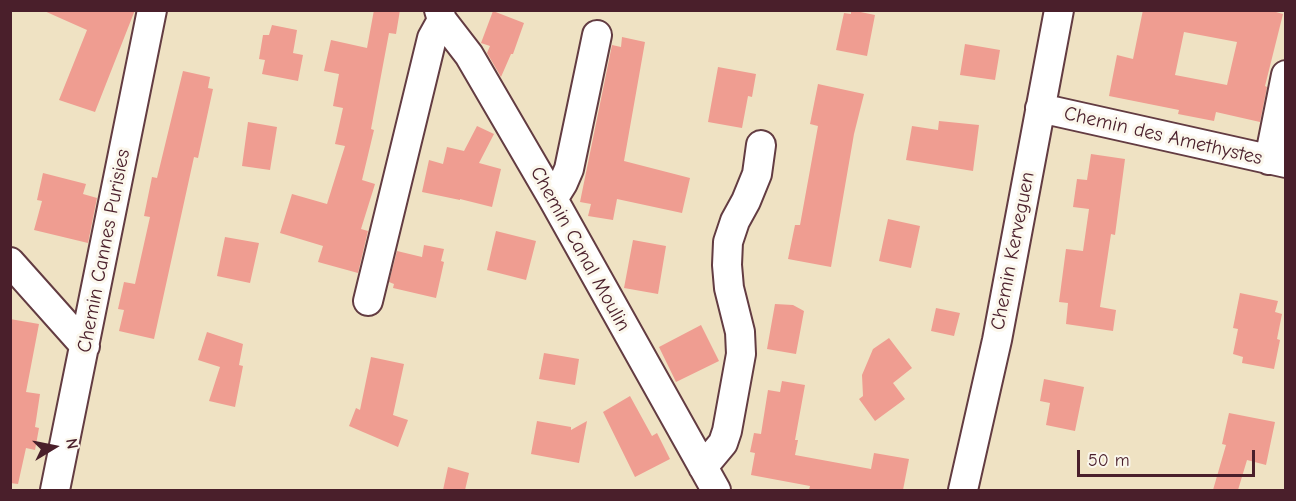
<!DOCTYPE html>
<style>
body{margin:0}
#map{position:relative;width:1296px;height:501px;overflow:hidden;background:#efe2c3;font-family:"Comic Neue",sans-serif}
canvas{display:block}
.frame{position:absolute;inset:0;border:12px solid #4a1f2b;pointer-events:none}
.north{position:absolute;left:24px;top:417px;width:60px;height:60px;-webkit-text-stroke:4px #fbf7ec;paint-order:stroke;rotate:80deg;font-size:16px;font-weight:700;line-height:24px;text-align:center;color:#4a1f2b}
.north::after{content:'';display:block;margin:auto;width:21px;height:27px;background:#4a1f2b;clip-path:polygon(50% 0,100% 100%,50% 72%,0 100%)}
.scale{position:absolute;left:1077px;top:450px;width:178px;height:27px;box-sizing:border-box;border:3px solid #4a1f2b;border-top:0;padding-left:8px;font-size:18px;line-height:21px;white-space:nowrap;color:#4a1f2b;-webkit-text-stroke:4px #fbf7ec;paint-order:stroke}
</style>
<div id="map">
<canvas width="1296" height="501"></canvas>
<div class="frame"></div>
<div class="north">N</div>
<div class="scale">50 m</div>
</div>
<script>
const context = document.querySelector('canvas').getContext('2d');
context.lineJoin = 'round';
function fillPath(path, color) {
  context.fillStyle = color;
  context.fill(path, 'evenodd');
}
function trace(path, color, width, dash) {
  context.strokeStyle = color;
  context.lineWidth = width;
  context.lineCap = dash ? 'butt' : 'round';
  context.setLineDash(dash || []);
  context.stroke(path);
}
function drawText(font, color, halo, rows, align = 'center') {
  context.font = font + ' "Comic Neue",sans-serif';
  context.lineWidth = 6;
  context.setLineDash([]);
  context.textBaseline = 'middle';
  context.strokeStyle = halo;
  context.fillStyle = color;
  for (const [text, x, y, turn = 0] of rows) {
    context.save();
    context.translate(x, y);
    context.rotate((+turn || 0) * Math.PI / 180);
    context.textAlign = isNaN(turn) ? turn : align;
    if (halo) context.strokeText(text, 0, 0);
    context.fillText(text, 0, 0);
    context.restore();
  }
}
const building = new Path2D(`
 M42,10H135L95,112L59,100L87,30Z
 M374,10H400L396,34L389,33L371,129L374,130L362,180L375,184L361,229L368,231L358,273L318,262L323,246L280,233L292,194L327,204L345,146L335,144L343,108L333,106L339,74L324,71L331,40L367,48Z
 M851,10L875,15L867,56L836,50L844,13L851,14Z
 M1143,10H1269L1283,14L1265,86L1267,87L1260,122L1216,112L1214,121L1178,114L1179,110L1109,96L1117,55L1133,59ZM1184,32L1237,42L1227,85L1175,75Z
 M493,11L524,23L513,54H511L501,77L487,53L490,46L481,43Z
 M272,25L297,30L293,53L303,55L298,81L262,74L265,60L259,59L263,35H269Z
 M622,37L645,42L624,161L690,178L682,213L617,199L613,220L588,216L591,204L580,202L612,45L621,47Z
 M965,44L1000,50L995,80L960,75Z
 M718,67L756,74L752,97L748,96L742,128L708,122Z
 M183,71L210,77L208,88L213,89L198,158L194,157L154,339L119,331L124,310L118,309L124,282L135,284L150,217L144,216L152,177L157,178Z
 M818,84L864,94L854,134L831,267L788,259L795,225H800L818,126L810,124Z
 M939,121L979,125L973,171L906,160L912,126L938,130Z
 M248,122L277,127L270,170L242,166Z
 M477,126L494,134L479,163L501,169L492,207L460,199V200L422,192L429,160L443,164L447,147L464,151Z
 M1091,154L1125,159L1115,235L1111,234L1100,307L1116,310L1113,331L1066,324L1068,303L1059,302L1066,249L1083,251L1089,209L1073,207L1077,179L1087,180Z
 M43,173L86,184L83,194L97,198L88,243L34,230L42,201L37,200Z
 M888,219L920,226L911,268L879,261Z
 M496,231L536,241L526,280L487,270Z
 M225,237L259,243L250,283L217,276Z
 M633,240L666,246L658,294L624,288Z
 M424,245L444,249L441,261L444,262L436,298L393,288L394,284L389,282L397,251L422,257Z
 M1240,293L1278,301L1275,312L1282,314L1277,339L1280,340L1274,369L1242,363L1243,357L1233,354L1238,329L1233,328Z
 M775,304L793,305L804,311L796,354L767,349Z
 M936,308L960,313L954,336L931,331Z
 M10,319L39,324L26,392L40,394L35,427L39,428L35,450L26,448L18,484L10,483Z
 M701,325L719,361L676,382L659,347Z
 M207,332L243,344L239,365L243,366L235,407L209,401L220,367L198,360Z
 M889,338L912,368L893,383L905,399L875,421L859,399L863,396L862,375L873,349Z
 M544,353L579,359L575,385L539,379Z
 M371,357L404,364L393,415L408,420L398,447L349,426L356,408L360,410Z
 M1044,379L1084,387L1075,431L1046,425L1050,403L1040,401Z
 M782,381L805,385L795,440H798L795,455L871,469L874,453L909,459L903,490H809L810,486L751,475L755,453L750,452L754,433L761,434L768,390L780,392Z
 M630,396L652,436L657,433L670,459L635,477L603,412Z
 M1229,413L1275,422L1266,465L1247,460L1238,490H1213L1226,445L1222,444Z
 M537,421L571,427V430L587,421L579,463L531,454Z
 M448,467L469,473L465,490H443Z`);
const minor = new Path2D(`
 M439,10L442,20L469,55L553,199L716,490
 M1040,108L1286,163
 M1269,160L1286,75
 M553,199L563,183L569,169L597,35
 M10,262L85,346
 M368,301L432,38L442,20
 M703,467L723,443L727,431L741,354L740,332L729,288L727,265L728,242L735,221L746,201L757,174L761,145
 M55,490L152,10
 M963,490L997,340L1059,10`);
const streetNames = [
 ["Chemin des Amethystes",1163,136,13],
 ["Chemin Canal Moulin",580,249,61],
 ["Chemin Cannes Purisies",104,251,-79],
 ["Chemin Kerveguen",1013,251,-79]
];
fillPath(building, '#ef9d91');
trace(minor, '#633c42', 32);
trace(minor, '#fff', 28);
drawText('20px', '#4a1f2b', '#fbf7ec', streetNames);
</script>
